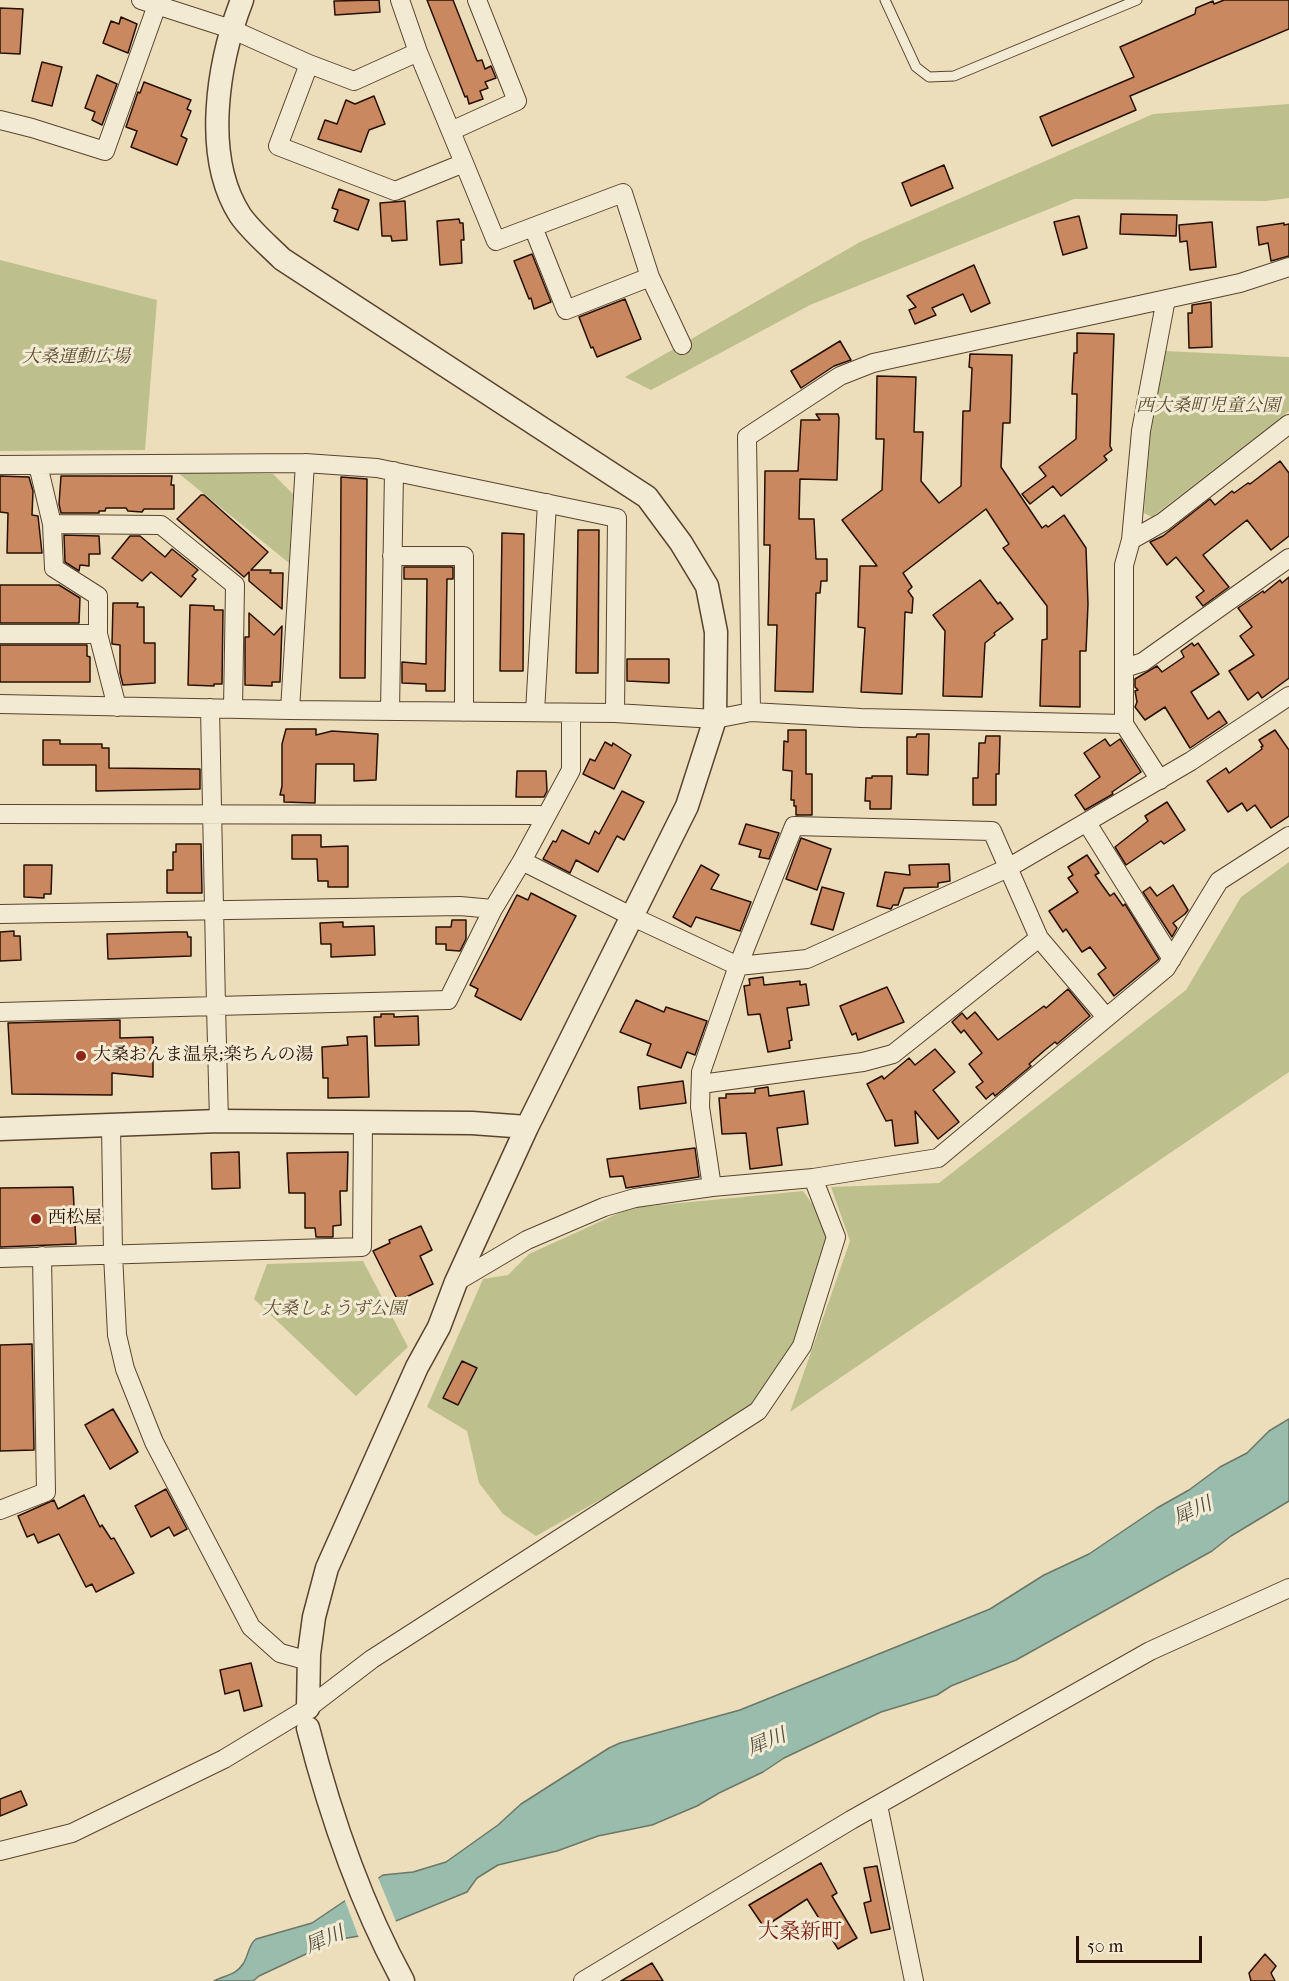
<!DOCTYPE html>
<meta charset="utf-8">
<style>
body{margin:0}
#map{position:relative;width:1289px;height:1981px;overflow:hidden;background:#ecdebb;font-family:"IM FELL French Canon",serif}
canvas{display:block}
.scale{position:absolute;left:1076px;top:1936px;width:126px;height:27px;box-sizing:border-box;border:3px solid #271000;border-top:0;padding-left:8px;font-size:18px;line-height:21px;white-space:nowrap;color:#271000;-webkit-text-stroke:4px #f3ead3;paint-order:stroke}
</style>
<div id="map">
<canvas width="1289" height="1981"></canvas>
<div class="scale">50 m</div>
</div>
<script>
const context = document.querySelector('canvas').getContext('2d');
context.lineJoin = 'round';
function fillPath(path, color) {
  context.fillStyle = color;
  context.fill(path, 'evenodd');
}
function trace(path, color, width, dash) {
  context.strokeStyle = color;
  context.lineWidth = width;
  context.lineCap = dash ? 'butt' : 'round';
  context.setLineDash(dash || []);
  context.stroke(path);
}
function drawText(font, color, halo, rows, align = 'center') {
  context.font = font + ' "IM FELL French Canon","Noto Serif JP",serif';
  context.lineWidth = 6;
  context.setLineDash([]);
  context.textBaseline = 'middle';
  context.strokeStyle = halo;
  context.fillStyle = color;
  for (const [text, x, y, turn = 0] of rows) {
    context.save();
    context.translate(x, y);
    context.rotate((+turn || 0) * Math.PI / 180);
    context.textAlign = isNaN(turn) ? turn : align;
    if (halo) context.strokeText(text, 0, 0);
    context.fillText(text, 0, 0);
    context.restore();
  }
}
const green = new Path2D(`
 M1289,104V198L1266,201L1074,199L810,305L651,390L625,377L860,242L1153,114Z
 M0,260L157,300L145,450L0,451Z
 M1165,351L1289,357V411L1152,517L1144,513L1152,418Z
 M177,472L273,474L293,494L289,563Z
 M1289,862V1072L790,1412L850,1241L831,1187L939,1183L1186,990L1241,897Z
 M803,1191L836,1237L802,1346L758,1411L536,1536L503,1514L479,1483L467,1431L427,1407L483,1279L508,1275L529,1254L630,1208Z
 M363,1261L408,1347L356,1396L254,1299L267,1264Z`);
const water = new Path2D(`
 M1289,1419V1501L1231,1536L1212,1551L1016,1660L951,1686L937,1695L881,1712L784,1758L763,1772L719,1793L697,1806L652,1825L598,1836L557,1851L498,1865L477,1878L467,1892L359,1936L336,1940L259,1976L253,1981H214C225,1975 236,1975 243,1964C249,1955 248,1945 256,1939L312,1923L383,1875L413,1872L446,1862L498,1825L521,1804L609,1748L620,1743L740,1710L990,1609L1044,1575L1089,1554L1157,1508L1189,1490L1220,1467L1247,1453L1269,1431Z`);
const pier = new Path2D(`
 M377,1875L397,1924L359,1938L344,1898Z`);
const building = new Path2D(`
 M379,0L380,12L335,15L334,1Z
 M427,0H453L477,61L482,60L485,69L491,66L496,78L485,82L488,88L480,91L483,99L469,104L467,96L465,97Z
 M1224,0H1289V29L1130,96L1136,110L1052,146L1040,117L1134,77L1120,47L1195,14L1196,8L1213,1L1214,4Z
 M0,8L23,9L20,54L0,53Z
 M121,17L137,24L128,53L103,43L111,21L119,24Z
 M42,62L62,67L52,106L32,101Z
 M97,75L117,84L102,125L92,120L95,112L85,108Z
 M144,82L191,100L187,109L191,111L181,136L187,139L177,165L131,147L137,131L126,127L138,92L140,93Z
 M374,96L385,124L369,130L361,152L318,139L325,120L337,124L346,100L355,104Z
 M944,165L953,188L911,206L902,183Z
 M339,189L369,200L358,230L334,221L338,210L332,208Z
 M405,201L407,240L392,241L391,236H382L380,203Z
 M1121,214L1177,215L1176,236L1120,234Z
 M1079,216L1087,248L1063,255L1054,222Z
 M459,219L460,223H463L464,240H461L462,263L440,265L437,221Z
 M1212,222L1216,267L1190,270L1187,241L1180,242L1179,225Z
 M1284,223V225L1289,224V256L1271,261L1268,243L1259,245L1257,227Z
 M532,254L551,302L534,309L531,298L529,299L514,261Z
 M974,265L990,303L971,312L963,294L932,308L936,315L915,324L909,310L916,307L907,296Z
 M625,299L641,339L597,357L593,347L591,348L579,317Z
 M1211,302L1212,347L1189,348L1188,313H1192V305Z
 M1077,333L1114,334L1110,446L1112,450L1104,456L1107,460L1061,496L1053,486L1030,504L1022,494L1046,476L1039,467L1076,439L1077,394H1072L1074,353H1077Z
 M840,341L851,360L834,366L801,388L791,371Z
 M970,354L1012,355L1010,423H1003L1001,467L1042,528L1046,525L1048,527L1064,515L1086,548L1088,604L1086,651H1080V707L1040,706L1042,640L1047,639V606L1003,548L1009,544L986,509L903,573L912,587L908,591L913,598L912,613L905,612L902,694L861,692L865,628L858,627L860,566H877L842,520L882,490L884,439H876L877,376L916,377L914,432H923L921,481L939,503L961,486L963,411H970L972,368L969,367Z
 M816,414H838L839,418L837,480L800,479L799,519H814L816,559H827V581H821L820,593H816L813,692L775,691L777,625H768L770,545H764L765,471H798L801,420H820Z
 M1280,461L1289,473V536L1271,550L1247,520L1203,555L1229,587L1203,606L1196,597L1204,591L1176,557L1167,565L1150,542L1163,536L1210,499L1215,505L1232,491L1234,493L1248,483L1250,484Z
 M0,476L29,477L33,491L32,515L38,516L42,553H7L8,513L0,512Z
 M61,476H172L171,485H174V509H144L142,512L128,511L126,508H106L105,511H99V513H61L59,504Z
 M341,477L367,479L365,678H340Z
 M201,495H204L268,552L251,570H271L270,573H283L282,609L249,581V572L244,577L177,519Z
 M578,530H599L598,673H576Z
 M502,533L524,534L523,671H500Z
 M64,535L99,536L100,554H89V566L80,565L79,571L65,562Z
 M130,536H140L165,557L172,549L198,570L192,576L196,579L181,597L151,572L142,581L112,558Z
 M404,567H453V579H447L445,691H426V684L402,683V662L426,664L427,579H404Z
 M1289,577V678L1262,698L1258,692L1248,700L1229,671L1254,655L1240,636L1252,627L1238,608L1263,591L1264,593L1280,580L1282,583Z
 M980,580L998,604L1000,602L1013,619L994,633L995,635L985,643L982,697L943,696L945,631L933,615Z
 M0,585H59L80,598L79,623H0Z
 M113,603H138L137,607H144V643H155V683L123,685L120,673V645L112,644Z
 M190,605L214,606V610H223L222,684H214V686L188,685Z
 M249,613L274,635L282,626L280,682H272V686L245,685V637H249Z
 M1192,643L1194,646L1198,643L1219,674L1191,692L1208,719L1219,711L1227,723L1190,748L1165,707L1145,720L1135,707L1137,702L1135,691L1138,690L1135,687V679L1157,666L1162,672L1184,657L1181,651Z
 M0,645H87V656L90,657V682H0Z
 M627,659H669V683L627,681Z
 M286,729H316V735L332,731L378,734L376,780L354,781V764H316L315,803L284,802V795H280L282,786V744Z
 M788,730H806V774H812V815H796V806H794V800H791L792,771L783,770L784,741L788,742Z
 M1275,730L1289,750V816L1271,828L1255,805L1247,811L1242,803L1228,812L1207,781L1226,768L1229,773L1262,749L1261,747L1263,746L1259,740Z
 M917,734H929L928,775L907,774V737H916Z
 M986,736H1000L999,774H996V805H973V778H978L979,743H985Z
 M1105,739L1110,746L1120,739L1141,772L1112,792L1113,794L1085,810L1075,795L1100,777L1084,753Z
 M43,740H60V744H102V748H109V768L200,769V789L96,791V765H43Z
 M605,742L612,746L613,743L631,755L614,789L583,774L590,759L595,761Z
 M517,771H546L547,791L544,797H516Z
 M872,776H892L891,809H870V801H865L866,778H872Z
 M622,791L644,802L624,840L617,836L598,872L576,860L570,873L543,859L553,841L556,842L562,830L589,844L595,831L599,834Z
 M1167,802L1185,830L1164,844L1161,841L1126,865L1115,847L1148,821L1145,816Z
 M746,824L779,833L769,859L759,857L761,850L739,844Z
 M292,835H321V847L348,846V887H328V881H318L317,859H292Z
 M801,838L831,849L817,890L786,879Z
 M176,844H201L202,893H167V870H173V852H176Z
 M1087,855L1099,873L1095,875L1110,896L1114,893L1123,906L1125,904L1159,959L1114,996L1098,974L1106,968L1090,947L1082,952L1066,929L1063,932L1049,911L1078,892L1068,878L1073,875L1068,867Z
 M949,864L950,881L938,883V887L904,888L898,905H893L891,909L877,906L885,872L910,875L909,865Z
 M24,865H52L51,894H44V898L24,897Z
 M701,865L719,875L711,889L751,902L740,931L696,917L691,927L673,917Z
 M1173,885L1188,910L1185,914L1173,923L1177,928L1172,937L1143,892L1150,887L1157,896Z
 M822,887L844,893L833,930L811,924Z
 M531,893L576,916L521,1020L475,996L478,989L470,985L517,895L528,900Z
 M452,920H466V939L460,951L446,950V944H436V927H451Z
 M343,922V927L374,926L375,955L331,957V944H321L320,923Z
 M14,931V936H20L21,960L0,961V932Z
 M176,932H187L188,937H191V956L108,959L107,934Z
 M763,977L764,985L800,981V985L806,984L809,1005L787,1008L792,1040L789,1041L790,1048L768,1052L760,1014L748,1015L744,986L750,985L749,979Z
 M887,987L904,1022L858,1040L856,1033L852,1035L840,1006Z
 M1068,989L1090,1016L1057,1044L1055,1042L1045,1050L1029,1064L1031,1066L995,1096L993,1093L986,1099L976,1087L983,1082L969,1064L982,1053L964,1030L961,1033L952,1022L962,1013L967,1019L975,1012L998,1040L1044,1006L1046,1008Z
 M636,1000L664,1012L666,1007L707,1021L695,1055L687,1052L681,1068L647,1055L651,1044L620,1032Z
 M381,1014H394V1017L418,1016L419,1045L375,1046L374,1017H381Z
 M120,1020V1038L153,1037V1077L112,1073V1095L12,1094L8,1023Z
 M367,1036L369,1097L328,1098V1078H323L322,1047L348,1045L347,1037Z
 M935,1049L955,1072L933,1090L959,1122L938,1139L915,1111L918,1143L895,1146L892,1120L886,1121L867,1084L882,1076L884,1079L909,1058L915,1065Z
 M683,1081L686,1103L640,1109L638,1087Z
 M768,1087L769,1096L804,1091L808,1124L777,1128L782,1165L750,1169L746,1133L722,1134L719,1098H726V1094L755,1093V1089Z
 M695,1148L699,1177L626,1188L623,1176L610,1177L607,1159Z
 M239,1152L240,1188L212,1189L211,1153Z
 M348,1152L347,1191H340L341,1225L333,1226V1237H316L315,1228H305V1193H289L287,1153Z
 M73,1187L76,1244L0,1247V1188Z
 M421,1226L432,1250L420,1256L433,1284L398,1301L373,1251L390,1243L389,1240Z
 M32,1344L34,1450L0,1451V1345Z
 M462,1361L477,1368L458,1405L443,1398Z
 M113,1409L138,1452L110,1469L85,1425Z
 M166,1489L187,1529L174,1536L169,1527L151,1537L135,1506Z
 M84,1495L100,1527L102,1525L111,1539L114,1538L134,1573L96,1592L92,1584L86,1587L59,1534L38,1543L34,1534L27,1537L18,1516L54,1500L58,1509Z
 M251,1663L262,1706L244,1711L239,1690L225,1694L220,1670Z
 M21,1791L27,1805L0,1816V1799Z
 M821,1863L837,1893L832,1896L857,1938L838,1949L807,1899L764,1927L749,1905Z
 M877,1866L890,1929L871,1933L864,1903L871,1901L864,1868Z
 M1265,1954L1276,1966L1271,1973L1275,1981H1251L1249,1973Z
 M652,1963L663,1981H621Z`);
const service = new Path2D(`
 M885,0L916,67L929,77L954,76L1137,0`);
const minor = new Path2D(`
 M141,0L231,29L309,64L278,146L395,191L464,163L496,241L623,193L650,277L566,310L533,227
 M400,0L418,52
 M309,64L354,81L418,52L464,163
 M0,120L32,128L105,151L157,5
 M451,131L517,101L477,0
 M650,277L682,345
 M0,465L305,463L377,468L617,518L615,713
 M38,465L52,524L161,525L235,585L233,709
 M52,524L54,568L98,596V634
 M1131,540L1141,431L1166,299
 M392,556H464V712
 M0,634H98L117,707
 M1125,668L1143,662L1289,558
 M0,704L290,710L615,713L715,719L751,712L861,718L1124,724V565L1131,540L1163,522L1289,424
 M210,708L216,1006L448,1000L493,909
 M290,710L305,463
 M390,711L394,471
 M535,712L547,503
 M751,712L747,437L840,376L873,363L1240,283L1289,267
 M1124,724L1160,780
 M0,814L546,815
 M1087,823L1172,959
 M522,861L571,770V713
 M0,914L460,906L493,909L522,861L631,916L738,966L807,959L1008,868L1191,761L1289,696
 M0,1012L216,1006L219,1121
 M701,1084L863,1062L893,1054L1039,938
 M111,1125L113,1254L117,1335L125,1369L154,1442L251,1627L280,1653L309,1661
 M712,1187L700,1107L701,1072L738,966L794,826L992,831L1039,938L1106,1017
 M0,1258L362,1247L363,1122
 M456,1282L527,1240L604,1207L635,1198L712,1187L813,1178
 M0,1510L46,1492L42,1256
 M878,1805L914,1981
 M0,1851L72,1833L224,1759L308,1708L372,1659L758,1411L802,1346L836,1237L813,1178L938,1158L1166,968L1219,881L1289,836
 M583,1981L851,1820L1150,1651L1289,1588`);
const tertiary = new Path2D(`
 M242,0C218,62 202,156 240,215C251,231 268,245 282,259L647,497L681,543L707,586L716,632L715,719L687,806L527,1127L456,1282L439,1327L417,1367L327,1568L314,1617L309,1654L308,1708
 M0,1129L219,1121L472,1123L527,1127
 M308,1728C330,1814 360,1902 403,1981`);
const markers = [
 [81,1056,6,"#8f2418"],
 [36,1219,6,"#8f2418"]
];
const parkNames = [
 ["大桑運動広場",76,358],
 ["西大桑町児童公園",1208,407],
 ["大桑しょうず公園",334,1310]
];
const poiNames = [
 ["大桑おんま温泉;楽ちんの湯",93,1056],
 ["西松屋",48,1219]
];
const waterNames = [
 ["犀川",1193,1512,-24],
 ["犀川",767,1743,-22],
 ["犀川",325,1941,-23]
];
const quarterNames = [
 ["大桑新町",800,1933]
];
fillPath(green, '#bdc08d');
fillPath(water, '#99bcac');
trace(water, '#6b7767', 1.5);
fillPath(pier, '#ecdebb');
fillPath(building, '#c9885f');
trace(building, '#271000', 1.5);
trace(service, '#58442f', 11);
trace(minor, '#58442f', 20);
trace(tertiary, '#58442f', 25);
trace(service, '#f3ead3', 9);
trace(minor, '#f3ead3', 18);
trace(tertiary, '#f3ead3', 22);
for (const [x, y, r, color] of markers) {
  const dot = new Path2D();
  dot.arc(x, y, r, 0, 2 * Math.PI);
  context.fillStyle = color;
  context.fill(dot);
  trace(dot, '#f3ead3', 2);
}
drawText('italic 18px', '#5c4e31', '#f3ead3', parkNames);
drawText('18px', '#271000', '#f3ead3', poiNames, 'left');
drawText('italic 20px', '#4f4c3c', '#f3ead3', waterNames);
drawText('21px', '#7a1f14', '#f3ead3', quarterNames);
</script>
